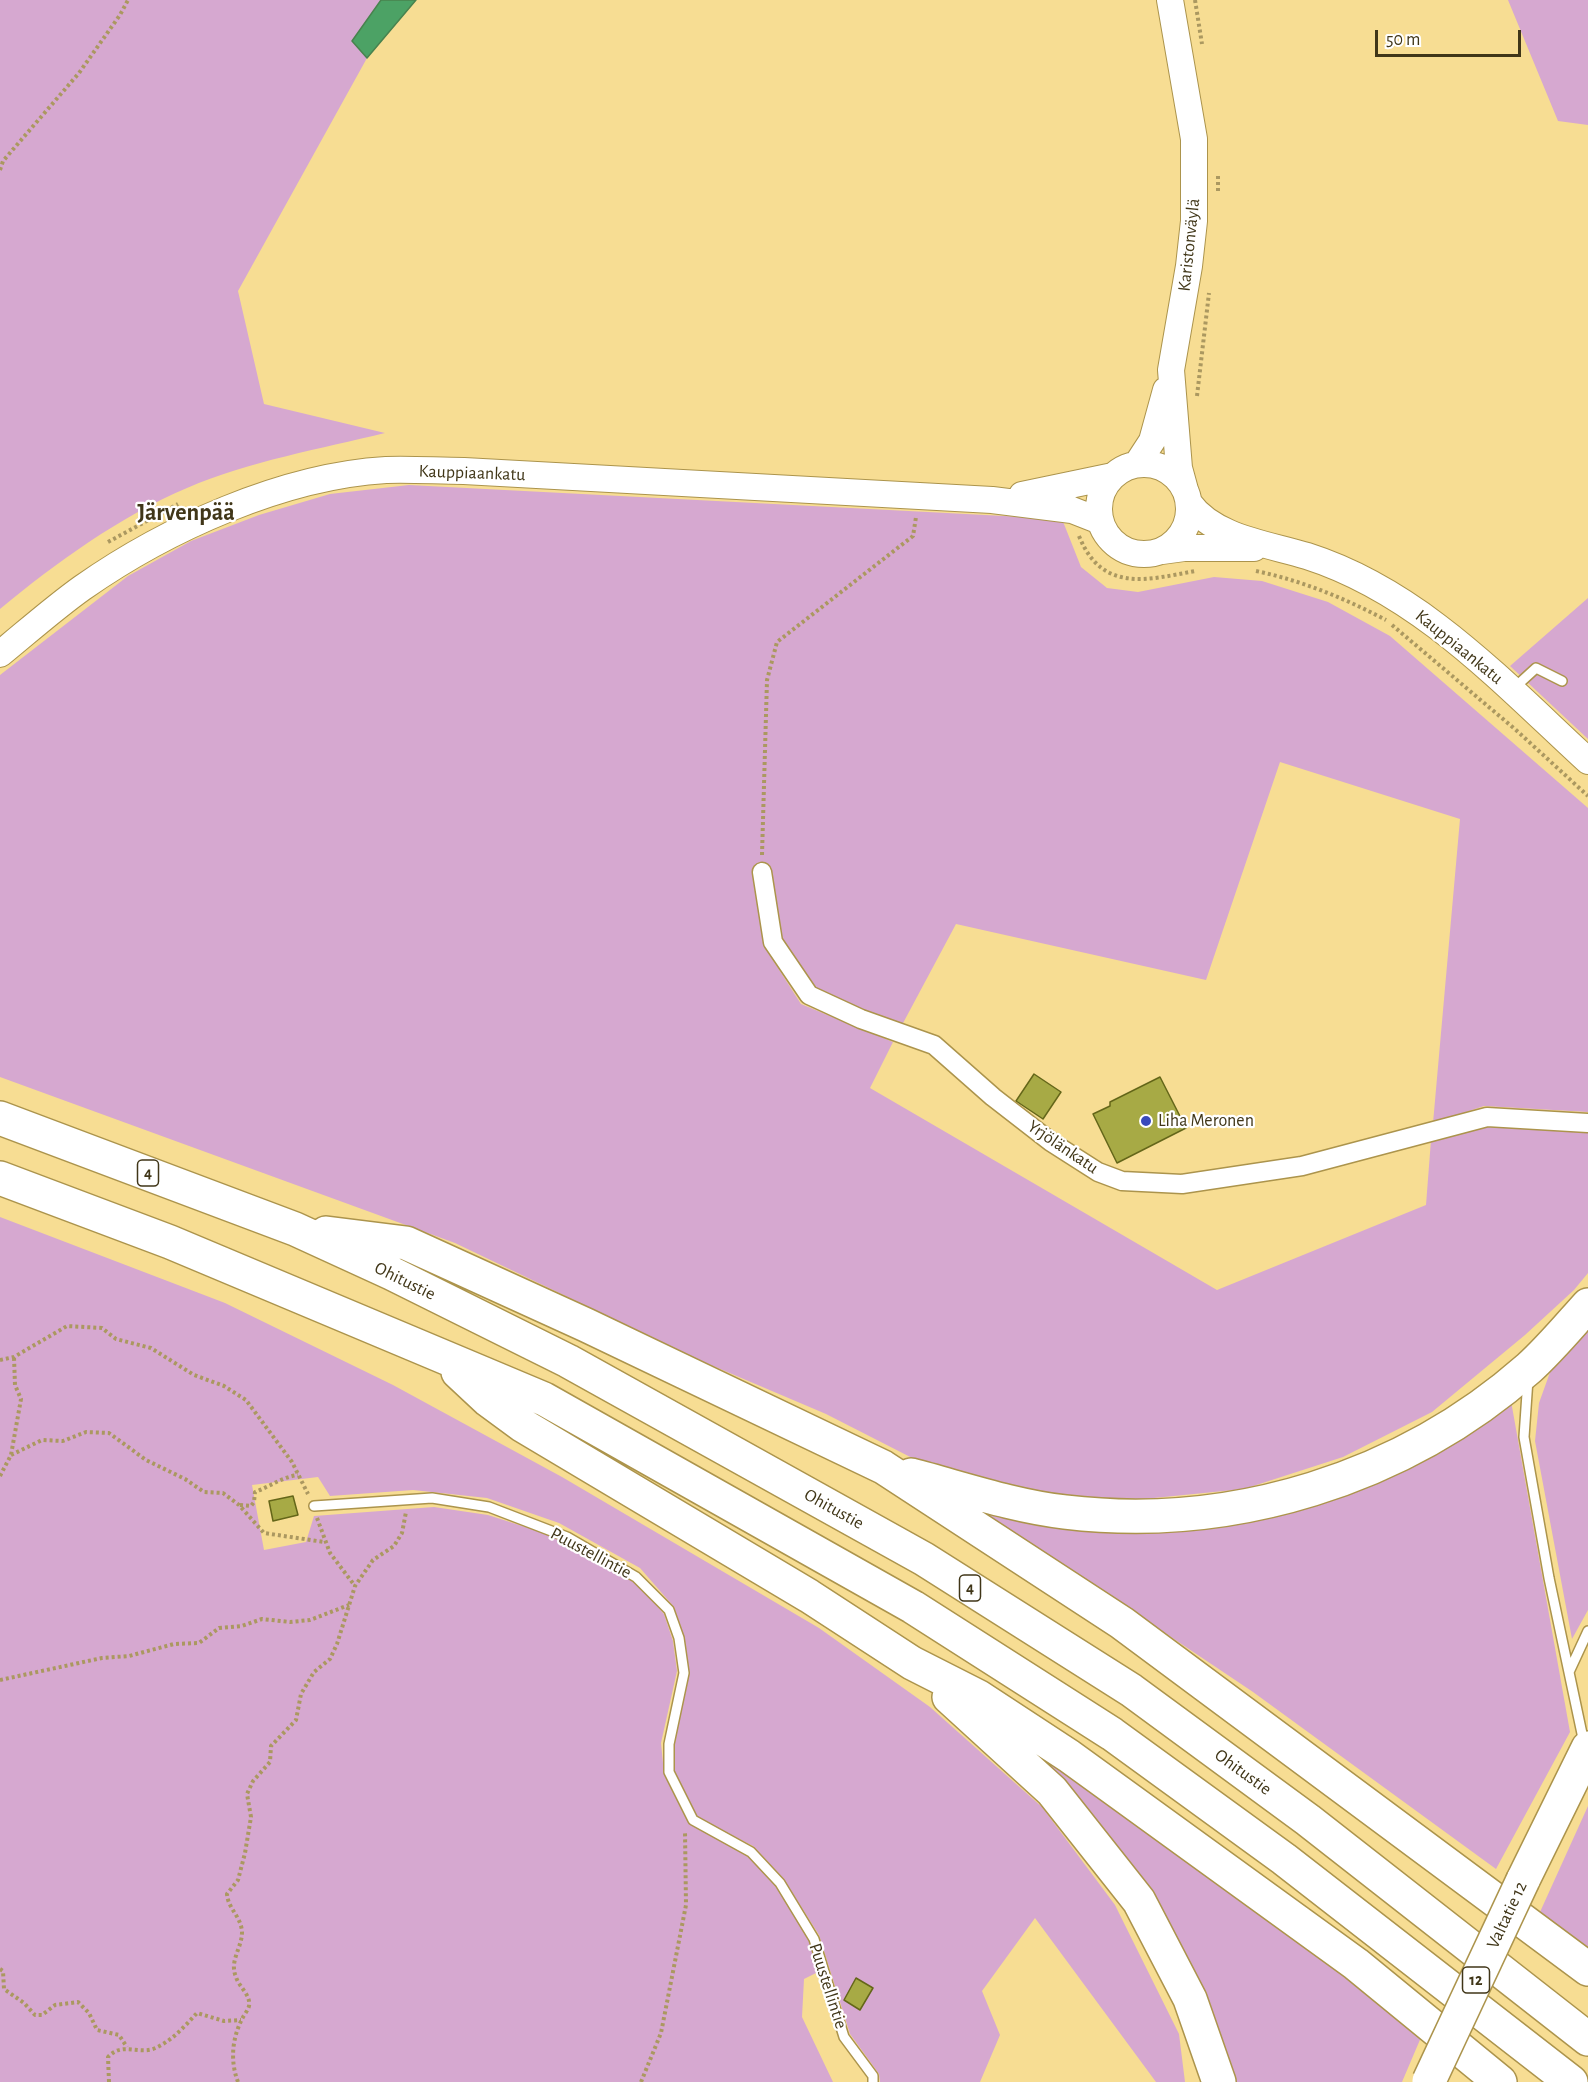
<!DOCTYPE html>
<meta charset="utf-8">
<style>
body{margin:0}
#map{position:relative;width:1588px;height:2082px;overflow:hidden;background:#f7dd93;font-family:"Alegreya Sans",sans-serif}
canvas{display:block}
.scale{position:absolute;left:1375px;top:30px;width:146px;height:27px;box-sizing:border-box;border:3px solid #403618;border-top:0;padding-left:8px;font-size:18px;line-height:21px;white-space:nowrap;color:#403618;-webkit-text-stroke:4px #fff;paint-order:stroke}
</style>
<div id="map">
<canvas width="1588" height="2082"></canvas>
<div class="scale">50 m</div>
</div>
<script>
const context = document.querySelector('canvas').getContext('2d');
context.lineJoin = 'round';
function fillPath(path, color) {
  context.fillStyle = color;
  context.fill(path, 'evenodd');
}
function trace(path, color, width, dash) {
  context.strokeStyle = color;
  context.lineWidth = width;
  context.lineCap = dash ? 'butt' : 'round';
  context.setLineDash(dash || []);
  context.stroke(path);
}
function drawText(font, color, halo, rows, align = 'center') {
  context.font = font + ' "Alegreya Sans",sans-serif';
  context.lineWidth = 4.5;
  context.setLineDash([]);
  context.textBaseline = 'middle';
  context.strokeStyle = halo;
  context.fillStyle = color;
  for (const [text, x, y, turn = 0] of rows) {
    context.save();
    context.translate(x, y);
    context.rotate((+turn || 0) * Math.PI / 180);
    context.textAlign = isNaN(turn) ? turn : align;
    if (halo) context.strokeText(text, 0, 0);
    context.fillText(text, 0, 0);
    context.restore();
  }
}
const green = new Path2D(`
 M0,0H381L352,41L367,58L238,291L264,404L385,433C320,449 250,461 187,488C119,517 57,562 0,609Z
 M1508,0H1588V125L1558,121Z
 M409,485L1062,519L1081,567L1107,588L1138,592L1214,577L1262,581L1328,602L1390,636L1588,808V1112L1484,1106L1433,1123L1460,819L1280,762L1206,980L956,924L902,1025L815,991L779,938L770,870L753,866L764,946L801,1004L893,1042L870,1088L1217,1290L1426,1205L1431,1140L1490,1123L1588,1132V1273L1574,1290L1525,1335L1432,1412L1343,1457L1244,1489L1124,1501L1044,1496L924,1464L826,1414L699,1360L455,1243L0,1077V675L128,576L191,541L259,515L330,494Z
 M1588,598V739L1510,666Z
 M0,1217L225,1303L393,1385L562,1477L819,1628L930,1707L1042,1807L1115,1905L1179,2034L1185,2082H1156L1035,1918L982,1991L1000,2035L980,2082H880L879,2074L850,2034L819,1935L783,1878L753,1846L696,1817L673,1772L674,1744L688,1674L684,1637L674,1607L640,1568L559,1523L487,1498L413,1490L330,1496L318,1477L252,1485L264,1550L306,1542L314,1516L434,1507L488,1515L566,1540L634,1580L664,1614L673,1641L677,1671L661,1743L664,1773L690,1822L747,1855L777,1887L811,1942L818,1972L804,1979L802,2017L833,2082H0Z
 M1588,1322V1610L1572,1639L1535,1441L1539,1403L1553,1364Z
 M1511,1401L1570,1732L1496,1869L1253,1692L1077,1574L946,1499L1274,1514L1393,1476Z
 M999,1727L1200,1866L1422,2035L1402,2082H1227L1212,2031Z
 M1588,1806V1947L1540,1912Z`);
const water = new Path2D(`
 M381,0H416L367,58L352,41Z`);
const building = new Path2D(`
 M1034,1074L1061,1092L1043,1119L1016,1101Z
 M1160,1077L1186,1128L1117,1163L1093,1114L1110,1106V1102Z
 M293,1496L298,1515L273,1521L269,1501Z
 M856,1978L873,1988L860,2010L844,2000Z`);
const path = new Path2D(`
 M1195,0L1202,44
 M0,170L3,161L79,73L120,15L128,0
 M1218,176V193
 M1197,396L1209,293
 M1079,536C1102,593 1147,580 1195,571
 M108,542L178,504
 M1256,571C1303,581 1344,598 1386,620
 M1392,625L1516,730L1588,796
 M762,855L767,680L777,642L913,536L916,517
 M0,1360L14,1357L67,1326L102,1328L116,1339L151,1348L194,1375L224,1386L246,1400L292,1462L308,1494
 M11,1455L42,1440L63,1441L86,1432L109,1433L146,1460L185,1479L204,1492L223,1493L239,1505L264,1533L324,1542
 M0,1476L11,1455L21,1399L15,1385L14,1357
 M240,1505L251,1506L254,1502L255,1492C271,1486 282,1477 298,1475
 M317,1518L330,1553L355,1586
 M0,1680L102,1658L129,1656L174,1644L199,1643L219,1628L242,1626L262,1619L290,1622L310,1620L349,1605
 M0,1969L3,1971L4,1989L24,2003L35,2015H42L55,2005L78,2002L89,2013L97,2030L119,2035L127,2047
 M109,2082L108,2057C122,2042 137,2054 153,2049C171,2042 184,2027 197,2013L224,2021L241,2020
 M238,2082C230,2061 232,2039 242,2019C244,2015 248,2010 249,2006C251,1995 239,1987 236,1977C229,1961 242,1948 242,1932C241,1916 228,1909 227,1894L238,1880L245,1853L251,1817L247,1794L253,1781L270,1762L271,1746L296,1720L301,1694L314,1672L330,1659L337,1644L355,1586L373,1560L394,1546L402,1533L406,1512
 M641,2082L661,2033L686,1905L685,1831`);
const lane = new Path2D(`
 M1513,689L1536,668L1562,681
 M1528,1379L1524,1437L1549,1578L1584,1743
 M314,1506L432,1498L489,1507L567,1537L636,1577L669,1610L679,1638L684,1673L669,1744V1772L693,1820L751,1852L780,1883L814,1939L844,2037L873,2076V2082
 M1569,1672L1588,1631`);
const street = new Path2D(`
 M762,872L773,942L809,995L861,1019L934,1045L993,1097L1051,1142L1098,1172L1122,1181L1182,1184L1302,1166L1487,1117L1588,1123`);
const secondary = new Path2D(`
 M1170,0L1194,139V221L1189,266L1171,370L1179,468L1185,490
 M1137,464L1152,441L1166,390
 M1099 509a45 45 0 1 1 90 0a45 45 0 1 1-90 0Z
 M1022,495L1113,476
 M1189,503C1214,538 1268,544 1307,556C1420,592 1503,683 1588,761
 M1162,551L1184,548H1254
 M0,654C27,632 54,608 82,588C166,529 283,476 386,470C412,469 438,471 464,471L992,500L1072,510L1100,521`);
const highway = new Path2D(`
 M0,1118L295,1229L391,1273L568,1361L924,1559L1131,1690L1308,1820L1588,2039
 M0,1178L170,1242L544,1399L913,1607L1112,1734L1284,1859L1571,2082
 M326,1233L406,1243L586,1325L883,1467L1122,1623L1588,1969
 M458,1372L488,1400L522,1425L809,1596L912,1663L979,1697L1069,1756L1356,1964L1500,2082
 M911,1475C961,1488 1013,1506 1065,1512C1232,1532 1403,1479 1529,1368C1550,1349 1569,1326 1588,1305
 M949,1697L1052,1791L1139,1901L1190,1999L1219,2082
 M1523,1880L1588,1748`);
const highwayBridge = new Path2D(`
 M1429,2081L1523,1880`);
const markers = [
 [1146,1121,6,"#394abc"]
];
const shields = [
 [148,1173,21],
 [970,1588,21],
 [1476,1980,27]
];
const shieldNames = [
 ["4",148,1173],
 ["4",970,1588],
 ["12",1476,1980]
];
const streetNames = [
 ["Karistonväylä",1189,245,-84],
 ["Kauppiaankatu",472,473,2],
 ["Kauppiaankatu",1459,647,39],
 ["Yrjölänkatu",1063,1147,34],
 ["Ohitustie",405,1281,26],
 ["Ohitustie",834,1509,29],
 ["Puustellintie",591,1553,28],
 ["Ohitustie",1243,1772,36],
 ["Valtatie 12",1507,1915,-65],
 ["Puustellintie",828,1986,72]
];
const poiNames = [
 ["Liha Meronen",1158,1121]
];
const districtNames = [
 ["Järvenpää",186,513]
];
fillPath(green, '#d6a8d0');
fillPath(water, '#4ca265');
trace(water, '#48824e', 1.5);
fillPath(building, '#a7aa45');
trace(building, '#646619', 1.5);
trace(lane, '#ac944c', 12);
trace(street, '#ac944c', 21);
trace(secondary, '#ac944c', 28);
trace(highway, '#ac944c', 36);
trace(path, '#ab9860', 4, [3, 3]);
trace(lane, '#fff', 9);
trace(street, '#fff', 18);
trace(secondary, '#fff', 26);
trace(highway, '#fff', 33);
trace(highwayBridge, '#ac944c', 36, []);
trace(highwayBridge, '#fff', 33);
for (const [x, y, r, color] of markers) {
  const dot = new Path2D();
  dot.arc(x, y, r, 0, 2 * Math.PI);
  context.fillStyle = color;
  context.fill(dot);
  trace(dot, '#fff', 2);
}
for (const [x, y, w] of shields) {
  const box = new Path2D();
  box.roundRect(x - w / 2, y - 13, w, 26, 4.5);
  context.fillStyle = '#fff';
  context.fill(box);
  trace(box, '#403618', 1.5);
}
drawText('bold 16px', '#403618', null, shieldNames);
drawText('18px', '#403618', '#fff', streetNames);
drawText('18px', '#403618', '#fff', poiNames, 'left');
drawText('bold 24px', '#403618', '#fff', districtNames);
</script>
